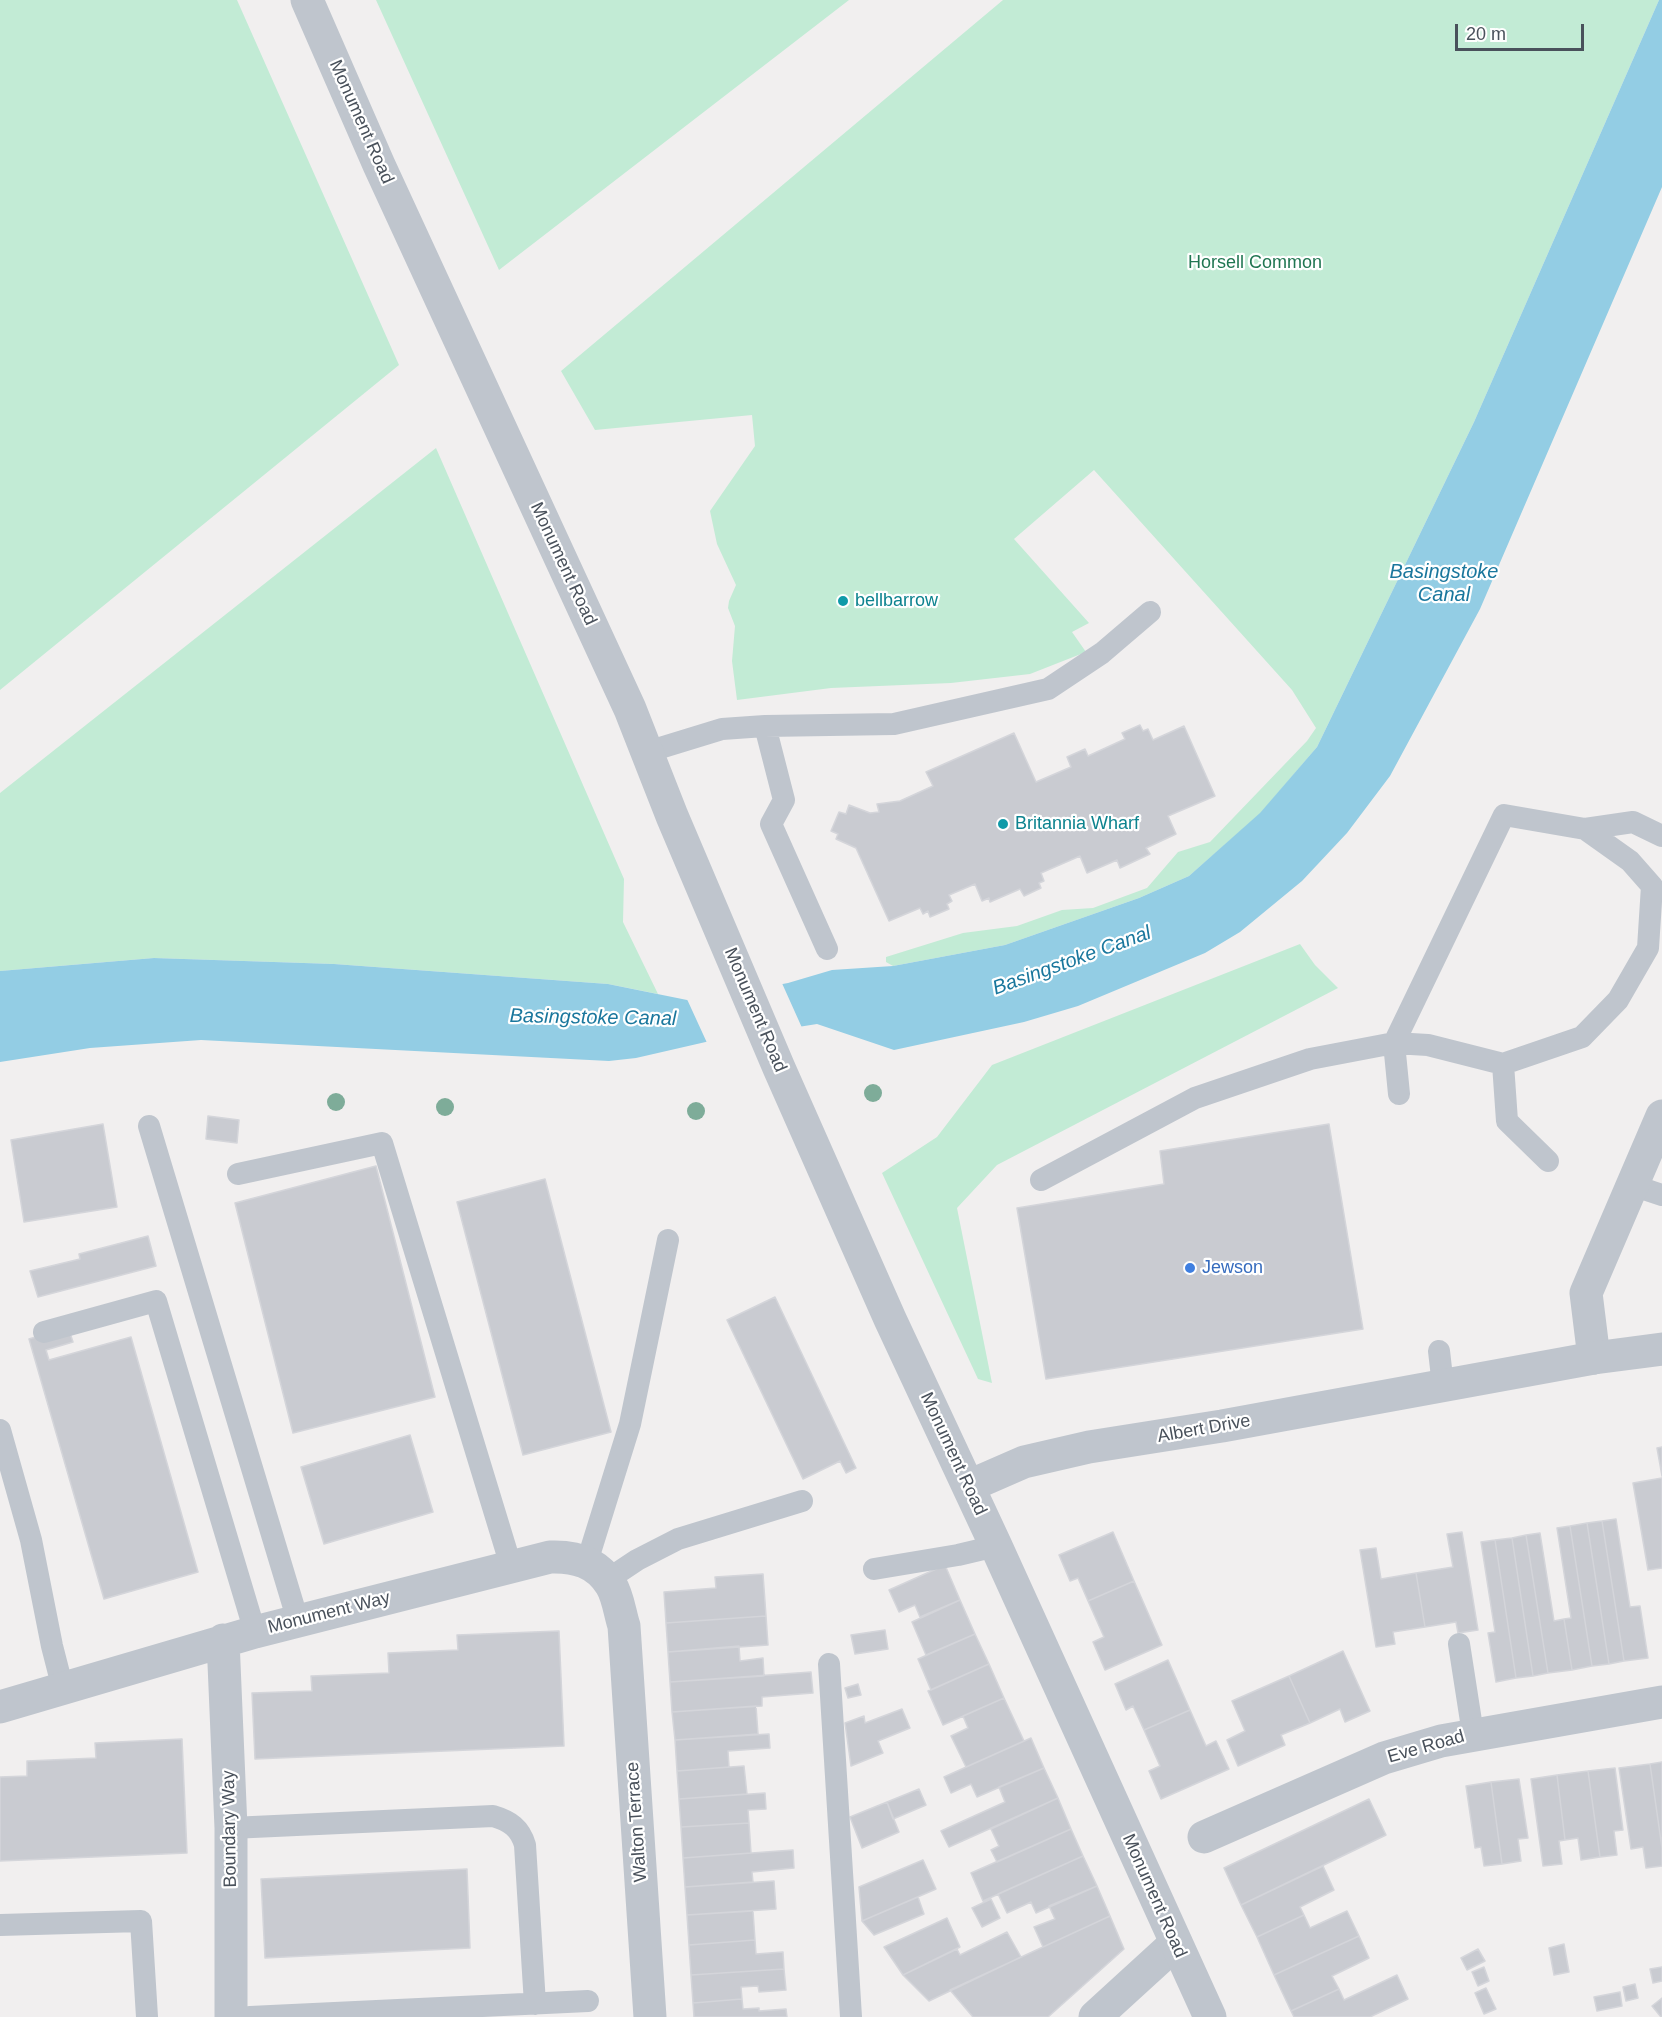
<!DOCTYPE html>
<style>
body{margin:0}
#map{position:relative;width:1662px;height:2017px;overflow:hidden;background:#f1efef;font-family:Helvetica,sans-serif}
canvas{display:block}
.scale{position:absolute;left:1455px;top:24px;width:129px;height:27px;box-sizing:border-box;border:3px solid #49515b;border-top:0;padding-left:8px;font-size:18px;line-height:21px;white-space:nowrap;color:#49515b;-webkit-text-stroke:4px #fff;paint-order:stroke}
</style>
<div id="map">
<canvas width="1662" height="2017"></canvas>
<div class="scale">20 m</div>
</div>
<script>
const context = document.querySelector('canvas').getContext('2d');
context.lineJoin = 'round';
function fillPath(path, color) {
  context.fillStyle = color;
  context.fill(path, 'evenodd');
}
function trace(path, color, width, dash) {
  context.strokeStyle = color;
  context.lineWidth = width;
  context.lineCap = dash ? 'butt' : 'round';
  context.setLineDash(dash || []);
  context.stroke(path);
}
function drawText(font, color, halo, rows, align = 'center') {
  context.font = font + ' Helvetica,sans-serif';
  context.lineWidth = 4.5;
  context.setLineDash([]);
  context.textBaseline = 'middle';
  context.strokeStyle = halo;
  context.fillStyle = color;
  for (const [text, x, y, turn = 0] of rows) {
    context.save();
    context.translate(x, y);
    context.rotate((+turn || 0) * Math.PI / 180);
    context.textAlign = isNaN(turn) ? turn : align;
    if (halo) context.strokeText(text, 0, 0);
    context.fillText(text, 0, 0);
    context.restore();
  }
}
const green = new Path2D(`
 M0,0H237L399,365L0,690Z
 M376,0H849L499,270Z
 M1003,0H1659L1474,422L1317,747L1260,814L1189,876L1139,898L1005,945L893,966L886,962V957L963,933L1017,926L1062,910L1093,908L1147,888L1178,852L1210,842L1307,741L1316,728L1292,690L1094,470L1014,539L1089,623L1072,632L1086,652L1030,674L951,683L831,688L737,700L732,661L735,626L728,608L729,601L736,585L717,544L710,511L755,446L752,415L595,430L561,371Z
 M436,448L624,879L623,922L658,994L608,984L334,964L154,958L0,971V793Z
 M1300,944L1315,965L1338,988L997,1165L957,1208L992,1383L978,1379L882,1173L937,1137L992,1065Z`);
const water = new Path2D(`
 M1659,0H1662V187L1480,609L1390,776L1347,833L1302,881L1240,932L1205,953L1078,1006L1024,1022L894,1050L817,1024L710,1041L636,1058L609,1061L201,1040L90,1048L0,1062V971L154,958L334,964L608,984L692,1001L788,983L832,970L893,966L1005,945L1139,898L1189,876L1260,813L1317,747L1474,422Z`);
const pier = new Path2D(`
 M781,981L803,1030L708,1045L686,997L692,998Z`);
const building = new Path2D(`
 M1140,725L1143,731L1148,729L1153,740L1184,726L1215,796L1168,816L1176,834L1146,848L1150,854L1120,868L1117,860L1087,873L1080,856L1041,873L1044,881L1039,883L1041,888L1024,896L1020,889L990,902L989,898L982,901L975,884L949,895L952,901L947,904L949,909L930,917L928,911L923,914L920,908L889,921L856,848L836,839L838,834L831,831L839,812L846,814L849,805L870,813L879,812L877,804L900,801L933,786L926,772L1014,733L1036,782L1071,767L1067,757L1085,749L1088,756L1125,739L1122,733Z
 M208,1116L239,1120L237,1143L206,1139Z
 M103,1124L117,1207L24,1222L11,1140Z
 M1329,1124L1363,1329L1046,1379L1017,1208L1164,1184L1160,1151Z
 M376,1166L435,1397L293,1433L235,1203Z
 M545,1179L611,1432L523,1455L457,1202Z
 M148,1236L156,1266L38,1297L30,1271L80,1259L79,1254Z
 M775,1297L856,1468L846,1473L840,1461L803,1479L727,1320Z
 M68,1327L73,1342L46,1350L49,1360L131,1337L198,1572L104,1599L29,1339Z
 M410,1435L433,1512L324,1544L301,1467Z
 M1662,1447V1476L1657,1448Z
 M1662,1478V1568L1648,1570L1633,1483Z
 M1616,1519L1630,1607L1640,1606L1648,1658L1624,1661L1602,1521Z
 M1602,1521L1624,1661L1609,1664L1587,1523Z
 M1587,1523L1609,1664L1592,1666L1570,1526Z
 M1570,1526L1592,1666L1572,1670L1564,1619L1571,1618L1557,1528Z
 M1113,1532L1134,1581L1088,1601L1078,1578L1070,1581L1059,1555Z
 M1462,1532L1478,1630L1458,1633L1456,1622L1425,1627L1416,1573L1453,1567L1447,1534Z
 M1540,1533L1554,1621L1564,1619L1572,1670L1548,1673L1526,1535Z
 M1526,1535L1548,1673L1533,1676L1512,1538Z
 M1512,1538L1533,1676L1516,1678L1495,1540Z
 M1495,1540L1516,1678L1496,1682L1488,1633L1495,1632L1481,1542Z
 M1376,1548L1381,1579L1416,1573L1425,1627L1393,1632L1395,1644L1376,1647L1360,1550Z
 M945,1565L960,1600L920,1617L915,1605L899,1612L889,1590Z
 M763,1574L766,1616L666,1623L664,1592L716,1588L715,1577Z
 M1134,1581L1162,1645L1105,1670L1093,1642L1104,1637L1088,1601Z
 M960,1600L975,1634L926,1655L912,1622Z
 M766,1616L768,1645L668,1652L666,1623Z
 M885,1630L888,1649L855,1654L851,1635Z
 M559,1631L564,1746L255,1759L252,1693L312,1691L311,1676L389,1673L388,1653L458,1650L457,1635Z
 M975,1634L989,1664L931,1690L918,1659Z
 M739,1646L740,1661L763,1658L764,1676L670,1682L668,1652Z
 M1343,1651L1370,1711L1345,1722L1340,1709L1310,1723L1289,1676Z
 M1168,1660L1190,1710L1144,1730L1133,1706L1126,1710L1115,1684Z
 M989,1664L1004,1698L943,1725L928,1691Z
 M811,1672L813,1693L762,1697V1706L672,1712L670,1682Z
 M1289,1676L1310,1723L1281,1735L1285,1745L1238,1766L1227,1740L1245,1731L1232,1701Z
 M858,1684L861,1695L848,1698L845,1688Z
 M1004,1698L1024,1741L966,1767L951,1736L968,1728L963,1716Z
 M756,1706L758,1734L675,1740L672,1712Z
 M902,1709L910,1728L878,1741L883,1753L851,1766L845,1723L864,1716L865,1723Z
 M1190,1710L1206,1746L1216,1741L1229,1769L1161,1799L1149,1771L1160,1766L1144,1730Z
 M769,1734L770,1748L728,1751L729,1767L677,1771L675,1740Z
 M1031,1738L1044,1768L977,1797L971,1784L951,1793L944,1777Z
 M182,1739L187,1853L0,1861V1777L27,1776V1761L96,1758L95,1743Z
 M1662,1762V1848L1650,1764Z
 M1650,1764L1662,1848V1866L1646,1868L1643,1847L1631,1849L1619,1768Z
 M744,1766L747,1794L679,1799L677,1771Z
 M1044,1768L1058,1798L949,1847L941,1831L1005,1802L999,1787Z
 M1615,1768L1623,1830L1614,1831L1617,1855L1600,1857L1588,1771Z
 M1588,1771L1600,1857L1581,1860L1578,1838L1565,1840L1557,1775Z
 M1557,1775L1565,1840L1559,1841L1562,1864L1543,1866L1531,1779Z
 M1519,1779L1528,1838L1518,1839L1521,1861L1502,1864L1491,1782Z
 M1491,1782L1502,1864L1484,1866L1481,1847L1475,1848L1466,1786Z
 M919,1789L926,1805L893,1819L887,1802Z
 M765,1793L766,1809L748,1810L749,1823L681,1827L679,1799Z
 M1058,1798L1071,1829L997,1862L991,1850L999,1846L991,1829Z
 M1369,1799L1386,1835L1241,1905L1224,1868Z
 M887,1802L899,1832L862,1848L850,1817Z
 M749,1823L751,1853L683,1858L681,1827Z
 M1071,1829L1083,1856L983,1901L971,1873Z
 M793,1850L794,1868L752,1872L753,1882L685,1887L683,1858Z
 M1083,1856L1097,1886L1036,1913L1031,1902L1007,1913L998,1894Z
 M923,1860L936,1889L862,1921L859,1887Z
 M1323,1866L1334,1890L1300,1907L1304,1915L1257,1937L1241,1905Z
 M467,1869L470,1948L265,1958L261,1879Z
 M774,1881L776,1909L687,1915L685,1887Z
 M1097,1886L1110,1916L1043,1947L1034,1927L1055,1919L1049,1906Z
 M918,1897L924,1914L874,1935L862,1921Z
 M991,1899L1000,1918L982,1927L972,1908Z
 M753,1911L755,1940L689,1945L687,1915Z
 M1347,1911L1359,1936L1274,1975L1257,1937L1304,1915L1310,1928Z
 M1110,1916L1124,1949L1048,2017H973L950,1990Z
 M947,1918L960,1947L903,1975L884,1947Z
 M1007,1932L1021,1957L929,2001L903,1975L957,1949L960,1955Z
 M1359,1936L1369,1958L1332,1976L1339,1989L1291,2011L1274,1975Z
 M755,1940L756,1954L783,1952L784,1969L691,1975L689,1945Z
 M1564,1944L1569,1972L1554,1975L1549,1948Z
 M1478,1949L1485,1961L1467,1970L1461,1958Z
 M1484,1967L1489,1981L1478,1986L1472,1972Z
 M1662,1967V1981L1653,1983L1650,1969Z
 M784,1969L786,1990L759,1992L758,1986L741,1987L742,1999L693,2003L691,1975Z
 M1397,1975L1408,1999L1370,2017H1294L1291,2011L1339,1989L1344,2000Z
 M1635,1984L1638,1998L1626,2001L1623,1987Z
 M1486,1988L1496,2009L1484,2014L1475,1993Z
 M1620,1992L1622,2006L1597,2011L1594,1997Z
 M1662,1998V2017H1661L1652,2006Z
 M742,1999L743,2009L759,2008V2011L786,2009L787,2017H694L693,2003Z`);
const service = new Path2D(`
 M765,726L784,800L771,824L827,949
 M647,752L722,729L765,726L894,724L1048,689L1102,653L1150,612
 M1585,829L1633,822L1662,836
 M1399,1094L1394,1043L1504,815L1585,829L1630,861L1652,886L1648,948L1618,1000L1582,1037L1503,1064
 M149,1126L298,1621
 M238,1174L382,1143L511,1566
 M1041,1180L1195,1098L1310,1059L1394,1043L1428,1045L1503,1064L1507,1121L1548,1161
 M1632,1185L1662,1195
 M44,1332L156,1301L255,1632
 M1439,1351L1443,1386
 M0,1430L31,1540L52,1646L63,1689
 M587,1562L630,1424L668,1240
 M874,1569L958,1555L996,1546
 M607,1580L637,1560L678,1539L802,1501
 M1459,1644L1473,1734
 M829,1664L851,2017
 M231,1828L493,1816C510,1821 520,1828 525,1845L535,2004
 M0,1925L141,1921L147,2017
 M250,2017L588,2001`);
const minor = new Path2D(`
 M1594,1358L1586,1293L1662,1116
 M223,1640L231,1828V2017
 M0,1707L255,1632L550,1557C575,1556 597,1562 611,1585C618,1596 620,1614 624,1626L650,2017
 M1204,1837L1384,1758L1441,1741L1662,1702
 M1095,2017L1176,1943`);
const tertiary = new Path2D(`
 M307,0L379,165L630,709L672,816L779,1068L890,1319L996,1546L1210,2017
 M969,1486L1024,1462L1089,1447L1222,1426L1594,1358L1662,1349`);
const trees = [
 [873,1093],
 [336,1102],
 [445,1107],
 [696,1111]
];
const markers = [
 [843,601,6,"#0f9aa8"],
 [1003,824,6,"#0f9aa8"],
 [1190,1268,6,"#3f7fe0"]
];
const streetNames = [
 ["Monument Road",361,122,66],
 ["Monument Road",563,564,65],
 ["Monument Road",755,1010,67],
 ["Albert Drive",1204,1429,-10],
 ["Monument Road",953,1454,65],
 ["Monument Way",329,1613,-14],
 ["Eve Road",1426,1747,-16],
 ["Walton Terrace",637,1822,-94],
 ["Boundary Way",230,1829,-91],
 ["Monument Road",1154,1896,66]
];
const parkNames = [
 ["Horsell Common",1255,263]
];
const cultureNames = [
 ["bellbarrow",855,601],
 ["Britannia Wharf",1015,824]
];
const shopNames = [
 ["Jewson",1202,1268]
];
const waterNames = [
 ["Basingstoke",1444,572],
 ["Canal",1444,595],
 ["Basingstoke Canal",1072,961,-20],
 ["Basingstoke Canal",593,1018,1]
];
fillPath(green, '#c2ebd5');
fillPath(water, '#93cde4');
fillPath(pier, '#f1efef');
fillPath(building, '#c9cbd1');
trace(building, '#d4d5da', 1.5);
trace(service, '#bfc5cd', 22);
trace(minor, '#bfc5cd', 33);
trace(tertiary, '#bfc5cd', 33);
context.fillStyle = '#7eac99';
for (const [x, y] of trees) {
  context.beginPath();
  context.arc(x, y, 9, 0, 2 * Math.PI);
  context.fill();
}
for (const [x, y, r, color] of markers) {
  const dot = new Path2D();
  dot.arc(x, y, r, 0, 2 * Math.PI);
  context.fillStyle = color;
  context.fill(dot);
  trace(dot, '#fff', 2);
}
drawText('18px', '#49515b', '#fff', streetNames);
drawText('18px', '#207652', '#fff', parkNames);
drawText('18px', '#0d838f', '#fff', cultureNames, 'left');
drawText('18px', '#366cbe', '#fff', shopNames, 'left');
drawText('italic 20px', '#1a779d', '#fff', waterNames);
</script>
